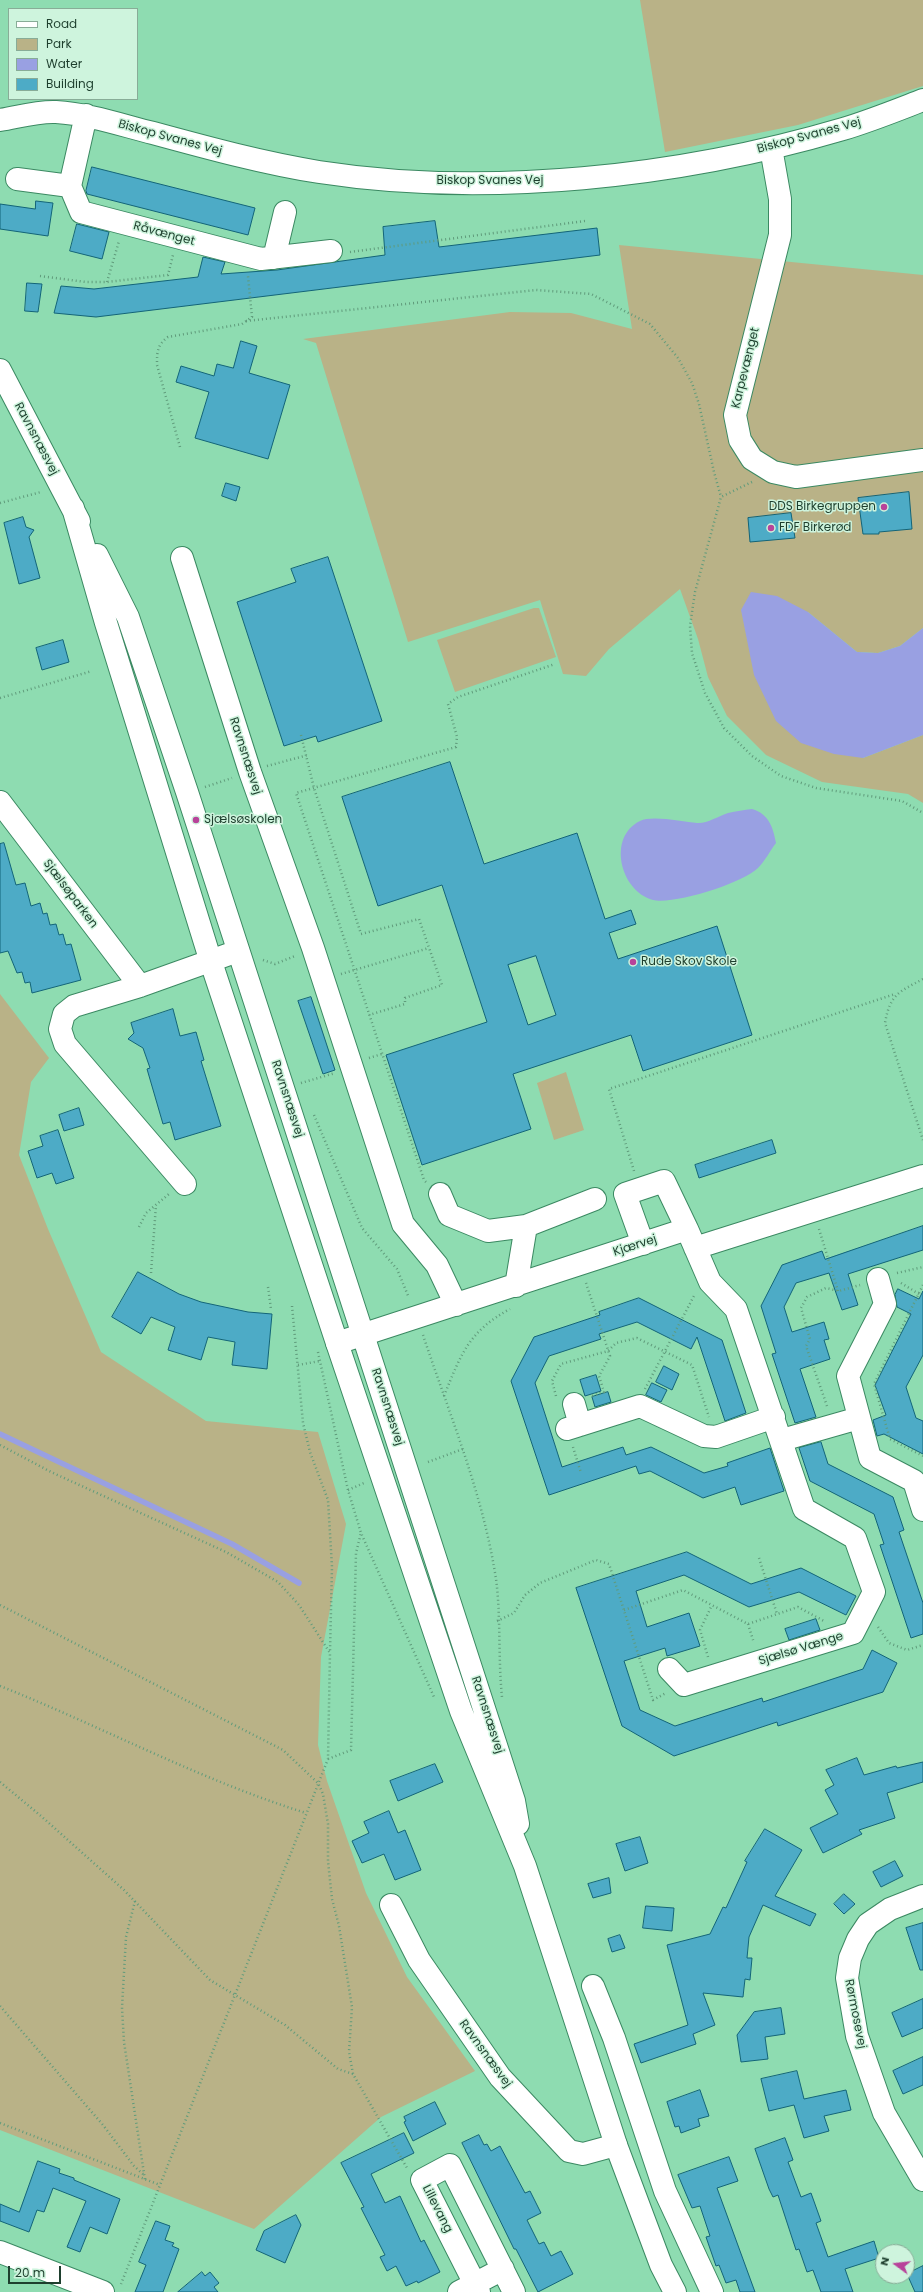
<!DOCTYPE html>
<meta charset="utf-8">
<style>
body{margin:0}
#map{position:relative;width:923px;height:2292px;overflow:hidden;background:#8edcb1;font-family:Poppins,sans-serif}
canvas{display:block}
.legend{position:absolute;left:8px;top:8px;width:130px;height:92px;box-sizing:border-box;background:#cef4dd;border:1px solid #88ac97;margin:0;padding:5px 7px;list-style:none;font-size:12px;color:#1e3f2e}
.legend li{display:flex;align-items:center;gap:8px;height:20px}
.legend b{width:20px;border:1px solid #88ac97}
.north{position:absolute;left:875px;top:2244px;width:40px;height:40px;box-sizing:border-box;background:#cef4dd;border:1px solid #88ac97;border-radius:50%;rotate:285deg;font-size:11px;font-weight:700;line-height:16px;text-align:center;color:#1e3f2e}
.north::after{content:'';display:block;margin:auto;width:14px;height:18px;background:#b8439a;clip-path:polygon(50% 0,100% 100%,50% 72%,0 100%)}
.scale{position:absolute;left:8px;top:2266px;width:53px;height:18px;box-sizing:border-box;border:2px solid #1e3f2e;border-top:0;padding-left:5px;font-size:12px;line-height:14px;white-space:nowrap;color:#1e3f2e;-webkit-text-stroke:3px #cef4dd;paint-order:stroke}
</style>
<div id="map">
<canvas width="923" height="2292"></canvas>
<ul class="legend">
<li><b style="height:5px;background:#fff"></b>Road</li>
<li><b style="height:11px;background:#b9b287"></b>Park</li>
<li><b style="height:11px;background:#99a0e2"></b>Water</li>
<li><b style="height:11px;background:#4dabc6"></b>Building</li>
</ul>
<div class="north">N</div>
<div class="scale">20 m</div>
</div>
<script>
const context = document.querySelector('canvas').getContext('2d');
context.lineJoin = 'round';
function fillPath(path, color) {
  context.fillStyle = color;
  context.fill(path, 'evenodd');
}
function trace(path, color, width, dash) {
  context.strokeStyle = color;
  context.lineWidth = width;
  context.lineCap = dash ? 'butt' : 'round';
  context.setLineDash(dash || []);
  context.stroke(path);
}
function drawText(font, color, halo, rows, align = 'center') {
  context.font = font + ' Poppins,sans-serif';
  context.lineWidth = 3;
  context.setLineDash([]);
  context.textBaseline = 'middle';
  context.strokeStyle = halo;
  context.fillStyle = color;
  for (const [text, x, y, turn = 0] of rows) {
    context.save();
    context.translate(x, y);
    context.rotate((+turn || 0) * Math.PI / 180);
    context.textAlign = isNaN(turn) ? turn : align;
    if (halo) context.strokeText(text, 0, 0);
    context.fillText(text, 0, 0);
    context.restore();
  }
}
const green = new Path2D(`
 M640,0H923V86L798,125L665,152Z
 M619,245L923,275V628L900,646L878,653L857,652L808,612L863,758L923,735V803L908,794L822,782L766,755L727,716L708,677L698,639L680,589L609,649L586,676L563,674L540,600L408,642L316,343L303,339L510,312L571,313L632,329Z
 M534,608H539L556,657L455,692L437,640Z
 M0,994L49,1058L31,1082L19,1155L48,1229L101,1352L206,1421L318,1432L346,1524L321,1657L318,1745L327,1781L366,1893L407,1977L475,2071L381,2117L254,2229L0,2130Z
 M566,1072L584,1130L554,1140L537,1083Z`);
const water = new Path2D(`
 M751,592L777,596L808,612L857,652L878,653L900,646L923,628V735L863,758L834,754L801,743L776,721L754,675L741,610Z
 M752,809C769,814 773,827 776,843C770,851 765,861 758,868C743,883 674,905 653,900C620,891 607,837 640,821C652,815 684,822 697,823C706,824 719,816 728,813C736,811 744,810 752,809Z`);
const stream = new Path2D(`
 M0,1434L232,1544L299,1583`);
const building = new Path2D(`
 M92,167L255,208L248,235L87,194L86,191Z
 M36,201L53,203L48,236L0,229V204L35,209Z
 M435,221L439,247L597,228L600,255L96,317L54,313L61,286L94,289L198,277L203,257L225,262L221,274L277,270L385,255L383,227Z
 M77,224L109,232L102,259L70,251Z
 M27,283L42,284L38,312L25,311Z
 M241,341L257,346L249,373L290,385L268,459L195,438L209,392L176,382L181,366L214,376L217,364L233,368Z
 M226,483L240,487L236,501L222,496Z
 M909,492L912,529L879,532V534H863L858,498Z
 M791,513L795,538L750,542L748,518Z
 M23,517L26,527L34,530L29,537L40,578L19,584L4,523Z
 M328,557L382,721L318,742L316,736L284,746L237,602L296,582L291,569Z
 M63,640L69,662L42,670L36,648Z
 M450,762L484,864L577,833L605,919L631,910L636,924L609,933L618,959L717,926L752,1035L643,1071L631,1035L513,1074L531,1129L422,1165L386,1055L487,1022L442,885L378,906L342,797ZM536,956L556,1015L528,1025L508,965Z
 M4,843L16,885L25,883L31,906L40,903L43,914L47,913L50,925L56,924L59,935L63,934L66,945L71,944L81,980L32,993L30,982L25,983L22,972L17,973L8,951L0,953V844Z
 M311,997L335,1070L323,1074L298,1001Z
 M173,1009L180,1036L196,1032L204,1060L201,1061L221,1126L175,1140L170,1122L163,1124L147,1069L150,1068L143,1048L128,1039L134,1033L131,1023Z
 M79,1108L84,1125L64,1131L59,1115Z
 M58,1130L74,1178L56,1184L52,1173L37,1178L28,1151L43,1146L40,1136Z
 M772,1140L776,1153L699,1178L695,1165Z
 M923,1226V1250L848,1274L858,1305L842,1310L829,1273L796,1283L784,1307L792,1332L824,1322L829,1339L824,1340L830,1359L800,1369L816,1417L795,1423L772,1354L776,1353L761,1306L782,1265L822,1251L825,1259Z
 M138,1272L179,1294L201,1302L248,1312L272,1314L267,1369L232,1365L235,1342L208,1337L201,1360L168,1350L175,1327L151,1317L141,1334L112,1317Z
 M898,1289L919,1299L923,1291V1355L906,1387L916,1418L923,1421V1454L884,1434L877,1436L873,1420L886,1415L875,1385L911,1314L897,1307L895,1295Z
 M639,1298L722,1340L746,1413L725,1421L697,1337L691,1349L637,1322L599,1334L601,1339L549,1356L535,1383L562,1467L623,1447L626,1455L651,1447L704,1473L728,1466L727,1463L770,1448L784,1491L741,1505L735,1487L703,1498L650,1471L639,1474L636,1466L549,1495L511,1381L534,1337L600,1315L599,1312Z
 M664,1366L679,1374L672,1390L656,1382Z
 M596,1375L601,1391L585,1396L580,1380Z
 M652,1383L667,1390L661,1402L646,1395Z
 M608,1392L611,1402L595,1407L592,1397Z
 M821,1442L828,1464L893,1497L904,1530L899,1532L923,1603V1634L911,1638L880,1545L884,1544L874,1514L810,1481L799,1448Z
 M687,1552L751,1584L801,1568L856,1596L846,1615L799,1592L749,1607L684,1575L636,1591L647,1627L689,1613L700,1646L667,1656L665,1648L624,1661L640,1710L675,1726L762,1698L763,1702L863,1669L872,1650L897,1663L883,1692L778,1726L777,1722L674,1756L622,1726L576,1588Z
 M816,1619L820,1630L789,1640L785,1629Z
 M857,1758L864,1775L896,1766L897,1768L923,1762V1782L887,1793L895,1818L859,1830L862,1834L823,1853L810,1828L838,1814L825,1790L834,1785L826,1770Z
 M435,1764L443,1782L398,1801L390,1781Z
 M389,1811L398,1833L405,1830L421,1870L395,1880L384,1854L362,1863L352,1841L369,1833L364,1822Z
 M765,1829L802,1850L775,1896L816,1914L810,1926L763,1905L749,1937L747,1958H752L750,1980L745,1979L743,1997L703,1993L715,2025L693,2034L696,2044L641,2063L634,2044L688,2025L667,1945L710,1934L723,1907L726,1908L747,1862L745,1861Z
 M640,1837L648,1863L625,1871L616,1844Z
 M895,1861L903,1876L881,1887L873,1872Z
 M609,1878L611,1893L593,1898L588,1884Z
 M844,1894L855,1904L844,1914L834,1904Z
 M646,1906L674,1908L672,1931L643,1928Z
 M923,1923V1970H920L906,1928Z
 M620,1935L625,1948L612,1952L608,1939Z
 M923,1999V2028L902,2037L892,2013Z
 M781,2008L785,2034L765,2037L768,2059L741,2062L737,2035L754,2012Z
 M923,2057V2085L903,2094L893,2071Z
 M797,2071L804,2099L846,2090L851,2110L824,2116L829,2131L804,2138L794,2105L769,2111L761,2079Z
 M700,2090L709,2116L698,2119L700,2126L681,2133L679,2126L675,2127L667,2102Z
 M435,2102L446,2124L413,2141L404,2122L406,2121L404,2117Z
 M404,2133L414,2153L371,2174L385,2203L400,2196L421,2242L424,2240L440,2272L418,2283L417,2281L406,2286L396,2266L387,2271L380,2257L385,2255L361,2208L364,2207L341,2163Z
 M479,2135L484,2145L487,2144L491,2151L500,2146L525,2193L530,2191L541,2213L527,2220L539,2244L544,2242L551,2256L561,2251L573,2274L538,2292L516,2249H514L462,2143Z
 M785,2138L793,2160L788,2162L801,2197L811,2193L821,2221L816,2223L828,2257L874,2241L879,2258L845,2269L853,2292H821L813,2270L807,2272L799,2249L796,2250L778,2195L773,2197L769,2189L755,2149Z
 M729,2157L738,2181L717,2188L755,2292H740L736,2280L726,2283L719,2265L716,2266L706,2237L710,2236L700,2206L692,2208L678,2175Z
 M38,2161L60,2169L59,2173L74,2178V2180L120,2199L107,2234L90,2227L80,2252L67,2247L86,2201L53,2188L44,2212L37,2210L29,2232L0,2221V2204L19,2212Z
 M296,2215L301,2225L285,2263L256,2250L264,2231Z
 M156,2221L170,2226L165,2240L174,2243L172,2246L179,2249L163,2292H135L146,2265L139,2262Z
 M923,2266V2292H915L907,2274Z
 M202,2272L205,2276L210,2272L219,2283L214,2287L218,2292H178Z`);
const path = new Path2D(`
 M350,252L585,221
 M40,276L86,282H107L168,275L173,255
 M107,282L119,241
 M246,321L536,290L591,294L650,324L678,358L692,383L699,404L714,472L721,497
 M180,447L157,365C157,352 157,345 168,337L242,324L252,317L248,276
 M752,482L721,497L695,592L690,626L692,653L705,693L724,728L752,756L781,776L816,788L902,801L923,813
 M0,503L41,492
 M0,698L92,671
 M301,735L314,788L361,934L419,919L442,985L405,998V1004L369,1015
 M267,766L308,755
 M205,787L232,778
 M263,960L275,964L295,956
 M341,974L429,948
 M923,979C899,992 890,994 885,1023L923,1140
 M369,1058L382,1054
 M301,1083L335,1073
 M314,1115L362,1228L397,1269L409,1298
 M634,1171L609,1089L895,994
 M426,1182L424,1180L296,793L456,747L457,737L448,704L458,697L555,664
 M139,1227L146,1213L169,1194
 M819,1229L838,1291
 M151,1273L156,1205
 M897,1273L923,1267
 M586,1283L610,1356L599,1376L604,1392L591,1396
 M901,1283L919,1294
 M923,1285L874,1384L890,1439L923,1456
 M268,1287L271,1309
 M292,1306L303,1423L310,1452L328,1500L332,1567L330,1652
 M423,1335C450,1416 483,1494 496,1579C501,1616 498,1658 502,1697
 M318,1352L348,1490L361,1533L434,1697
 M298,1365L320,1361
 M645,1389L695,1294
 M444,1396C461,1354 469,1331 510,1309
 M556,1396L552,1381L561,1364L608,1351L616,1343L637,1338L692,1365L709,1417
 M827,1406L806,1346L810,1339L801,1308L807,1297L826,1288L839,1291L860,1285
 M0,1445L51,1472L226,1552L278,1582L299,1605L330,1653L328,1759L121,2284
 M573,1447L581,1473
 M428,1462L463,1449
 M348,1490L364,1483
 M759,1558L777,1614
 M0,1605L283,1750L318,1783L323,1794L328,1824V1861L332,1899L339,1926L352,2007L349,2052L353,2074L407,2168
 M624,1610L683,1590L748,1624L798,1607L824,1621
 M497,1621L514,1613L525,1595L540,1583L596,1560L609,1564L653,1700L666,1693
 M748,1624L754,1643
 M878,1627L889,1643L907,1650L923,1645
 M708,1657L700,1630L712,1605
 M0,1686C103,1727 200,1780 306,1813
 M328,1759L351,1750L356,1553L361,1533
 M0,1782L41,1816L124,1890L210,1980L285,2025L338,2069L353,2074
 M135,1901L126,1937L122,2008L124,2042L145,2180
 M0,2006L103,2125L134,2166L144,2175
 M0,2123L160,2185`);
const minor = new Path2D(`
 M86,115L70,186L81,212L261,259L331,251
 M0,120C18,117 38,111 56,112C89,114 121,125 153,133C208,148 263,163 319,172C487,198 680,177 843,129C870,121 897,110 923,100
 M771,148L780,199V235L735,415L740,440L752,459L773,472L796,477L923,460
 M17,179L70,186
 M274,258L285,212
 M182,558L250,772L313,948L403,1224L437,1265L456,1305
 M0,802L140,986
 M185,1184L65,1044L60,1029L64,1014L74,1006L140,986L238,951
 M440,1194L449,1215L488,1231L526,1226L595,1199
 M643,1244L625,1194L664,1181L687,1229
 M695,1248L923,1176
 M878,1279L885,1304L848,1376L870,1458L914,1481L923,1510
 M516,1286L526,1226
 M337,1343L687,1229L710,1282L736,1309L804,1509L855,1538L874,1592L853,1633L684,1685L669,1669
 M574,1404L580,1425
 M567,1429L640,1406L704,1436L716,1437L774,1417
 M782,1440L859,1418
 M923,1896L890,1909L868,1924L858,1939L850,1958L847,1978L857,2036L884,2113L923,2180
 M391,1905L419,1960L500,2077L569,2151L583,2154L616,2145
 M593,1986L614,2038L665,2191L712,2292
 M0,2252L103,2292
 M459,2292L503,2269
 M479,2292L422,2180L450,2165L514,2292`);
const major = new Path2D(`
 M0,370L79,521
 M73,508L106,623L211,962L337,1343L461,1711L525,1866L616,2145L661,2265L675,2292
 M97,555L128,617L187,792L514,1801L518,1824`);
const markers = [
 [884,507,4,"#b8439a"],
 [771,528,4,"#b8439a"],
 [196,820,4,"#b8439a"],
 [633,962,4,"#b8439a"]
];
const streetNames = [
 ["Biskop Svanes Vej",809,136,-15],
 ["Biskop Svanes Vej",170,138,15],
 ["Biskop Svanes Vej",490,181],
 ["Råvænget",164,234,15],
 ["Karpevænget",746,368,-76],
 ["Ravnsnæsvej",36,439,62],
 ["Ravnsnæsvej",245,756,72],
 ["Sjælsøparken",70,894,53],
 ["Ravnsnæsvej",287,1099,72],
 ["Kjærvej",635,1246,-18],
 ["Ravnsnæsvej",387,1407,72],
 ["Sjælsø Vænge",801,1649,-17],
 ["Ravnsnæsvej",487,1715,72],
 ["Rørmosevej",855,2014,79],
 ["Ravnsnæsvej",485,2054,54],
 ["Lillevang",437,2209,63]
];
const poiNames = [
 ["DDS Birkegruppen",876,507,"right"],
 ["FDF Birkerød",779,528],
 ["Sjælsøskolen",204,820],
 ["Rude Skov Skole",641,962]
];
fillPath(green, '#b9b287');
fillPath(water, '#99a0e2');
trace(stream, '#99a0e2', 5.5);
fillPath(building, '#4dabc6');
trace(building, '#136478', 1);
trace(minor, '#3b8962', 24);
trace(major, '#3b8962', 24);
trace(path, '#609b7b', 2.5, [1, 3]);
trace(minor, '#fff', 22);
trace(major, '#fff', 22);
for (const [x, y, r, color] of markers) {
  const dot = new Path2D();
  dot.arc(x, y, r, 0, 2 * Math.PI);
  context.fillStyle = color;
  context.fill(dot);
  trace(dot, '#cef4dd', 1.5);
}
drawText('12px', '#1e3f2e', '#cef4dd', streetNames);
drawText('12px', '#1e3f2e', '#cef4dd', poiNames, 'left');
</script>
